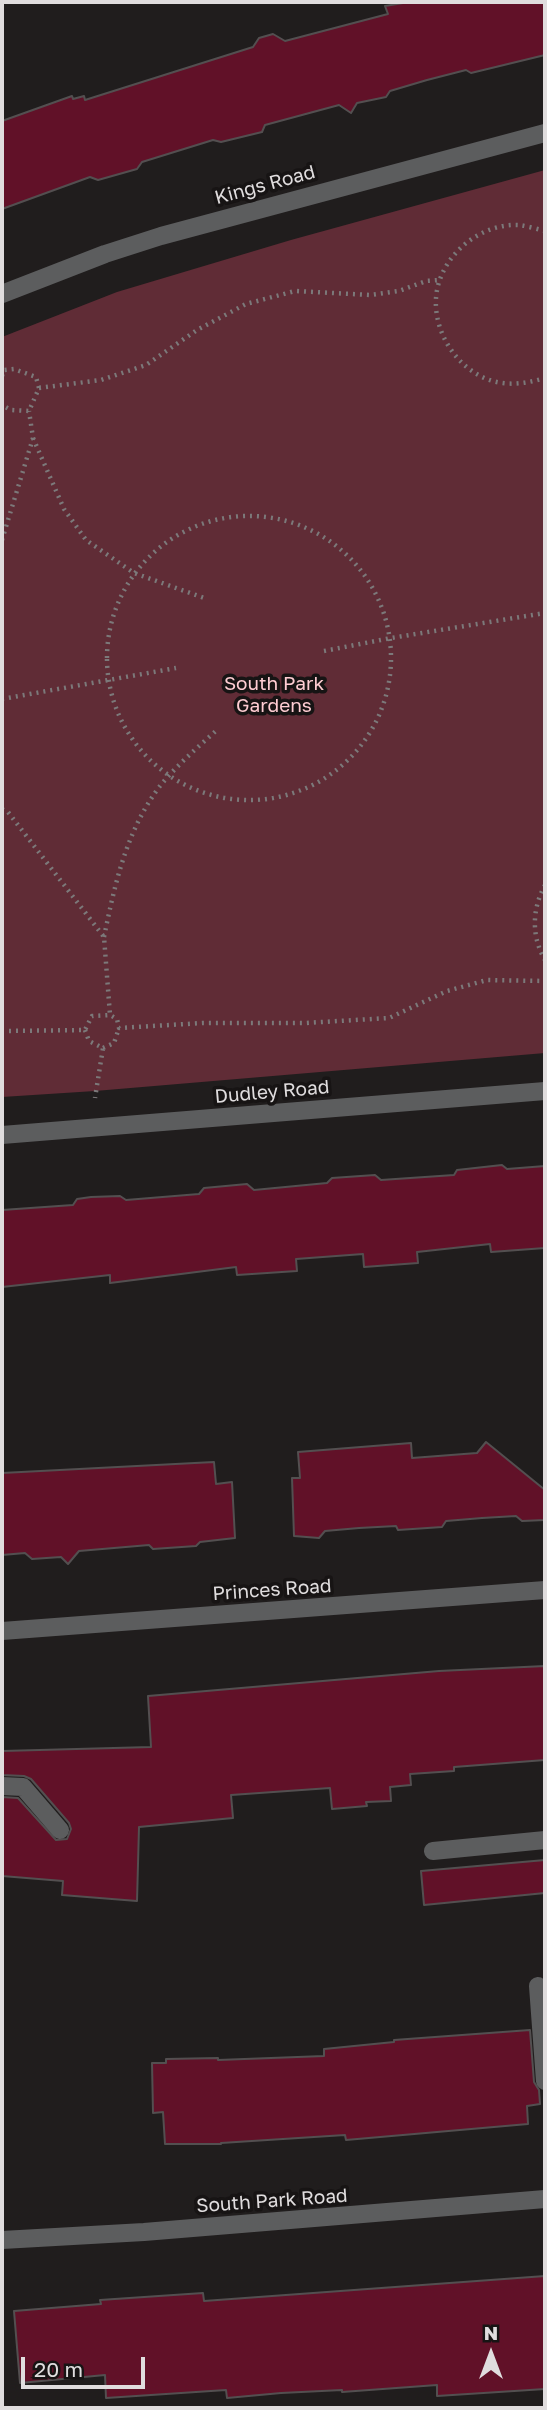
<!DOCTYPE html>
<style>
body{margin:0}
#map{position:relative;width:547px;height:2410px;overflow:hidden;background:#201d1d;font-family:"Golos Text",sans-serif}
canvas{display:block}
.frame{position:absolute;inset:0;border:4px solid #e0ddde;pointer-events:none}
.north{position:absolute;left:456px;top:2319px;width:70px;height:70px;-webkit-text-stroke:5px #171414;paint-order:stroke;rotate:0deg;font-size:19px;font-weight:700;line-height:28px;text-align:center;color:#e0ddde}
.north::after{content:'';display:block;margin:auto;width:24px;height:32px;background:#e0ddde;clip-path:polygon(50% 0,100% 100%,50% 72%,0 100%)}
.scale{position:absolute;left:21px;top:2357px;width:124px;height:32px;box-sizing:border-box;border:4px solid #e0ddde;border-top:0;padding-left:9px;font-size:21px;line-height:24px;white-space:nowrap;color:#e0ddde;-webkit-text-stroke:5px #171414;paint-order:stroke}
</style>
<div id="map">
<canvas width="547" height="2410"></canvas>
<div class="frame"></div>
<div class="north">N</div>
<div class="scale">20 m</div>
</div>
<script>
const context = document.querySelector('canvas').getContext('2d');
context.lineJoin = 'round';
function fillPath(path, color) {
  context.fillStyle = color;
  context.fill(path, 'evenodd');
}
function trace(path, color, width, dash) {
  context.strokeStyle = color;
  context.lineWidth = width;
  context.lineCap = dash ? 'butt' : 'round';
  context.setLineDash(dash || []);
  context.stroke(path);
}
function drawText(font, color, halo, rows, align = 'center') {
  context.font = font + ' "Golos Text",sans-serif';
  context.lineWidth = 7;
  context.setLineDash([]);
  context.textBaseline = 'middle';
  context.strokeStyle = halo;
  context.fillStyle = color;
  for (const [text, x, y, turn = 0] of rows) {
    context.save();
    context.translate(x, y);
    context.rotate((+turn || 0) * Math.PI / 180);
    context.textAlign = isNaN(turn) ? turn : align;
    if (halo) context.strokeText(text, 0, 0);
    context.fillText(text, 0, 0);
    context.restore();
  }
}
const green = new Path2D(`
 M545,170V1053L95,1091L2,1097V337L117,292L291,240Z`);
const building = new Path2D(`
 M409,2H545V55L471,73L466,70L427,80L390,91L386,97L357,103L351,113L339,105L265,125L262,132L221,142L213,140L142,162L137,169L98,180L90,177L2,209V121L72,96L73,99L84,96L85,100L253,47L259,38L273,34L285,41L388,14L385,6Z
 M502,1165L507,1169L545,1166V1248L491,1252L490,1244L417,1252L418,1263L364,1267L363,1254L296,1259L297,1271L237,1275L236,1267L110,1283V1275L2,1287V1210L73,1205L77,1199L91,1197L120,1196L126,1200L199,1194L204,1188L247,1184L254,1190L327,1183L332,1178L375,1175L381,1180L454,1175L457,1170Z
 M486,1442L545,1490V1520L522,1521L516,1516L482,1518L446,1521L442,1527L398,1530L396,1526L359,1528L325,1531L319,1538L294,1536L292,1478H300L298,1452L411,1443L412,1458L477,1453Z
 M214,1462L216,1484L232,1482L235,1538L200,1542L196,1546L153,1549L149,1545L79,1551L68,1564L61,1557L32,1559L25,1553L2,1555V1473Z
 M545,1666V1760L454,1767V1771L410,1774L411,1785L390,1787L391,1801L366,1802L367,1806L332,1809L330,1788L231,1795L233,1818L139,1827L137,1901L62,1895L63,1881L2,1876V1797L18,1798L56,1840L67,1839L71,1829L69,1823L31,1779L24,1776L2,1775V1751L151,1747L148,1696L439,1671Z
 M545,1860V1893L424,1905L421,1871Z
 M530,2030L534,2082L539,2090L540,2104L527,2106L528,2124L346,2140L345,2135L221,2143V2144H165L163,2112L153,2113L152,2063H166V2059L218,2058V2060L324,2056V2049L394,2042V2040Z
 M545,2276V2389L437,2396V2385L342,2392V2390L281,2393L227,2398L226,2390L106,2398L105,2375L20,2383L14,2311L101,2304L100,2300L203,2293L204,2301Z`);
const path = new Path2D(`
 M545,231C537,229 527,226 519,225C475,223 433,263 436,307C438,343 466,378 502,383C517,385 531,382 545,378
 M2,376L4,370L14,369L36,377L39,388L29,411L11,410L2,405
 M39,388L101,380L146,365L197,330L246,304L295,291L370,295L399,291L426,281L440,280
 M33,438L64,509L86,540L134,573L207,599
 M107 658a142 142 0 1 1 284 0a142 142 0 1 1-284 0Z
 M2,540L33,438L29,411
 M324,651L391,638L545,613
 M2,699L176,668
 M2,809L8,812L104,937L110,1015
 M545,885C532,909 531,936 545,960
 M104,937C115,884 126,831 160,786C177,765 198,747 218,729
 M85,1030L89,1041L103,1048L95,1098
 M2,1031L85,1030L92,1016L110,1015L117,1019L119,1028L203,1023H305L389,1018L447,991L487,980L545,981
 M103,1048L114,1043L119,1028`);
const minor = new Path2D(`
 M2,294L105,254L161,236L545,133
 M2,1135L545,1091
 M2,1631L545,1590
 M2,1786L23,1787L60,1830
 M433,1851L545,1840
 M538,1986L545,2081
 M2,2240L144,2232L545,2199`);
const streetNames = [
 ["Kings Road",265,185,-15],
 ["Dudley Road",272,1092,-5],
 ["Princes Road",272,1590,-4],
 ["South Park Road",272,2201,-4]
];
const parkNames = [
 ["South Park",274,684],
 ["Gardens",274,706]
];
fillPath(green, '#602c36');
fillPath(building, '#611128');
trace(building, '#534f50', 2);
trace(path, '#7c797a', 4.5, [2, 5]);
trace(minor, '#5c5d5e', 18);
drawText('19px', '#e0ddde', '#171414', streetNames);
drawText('19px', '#ffcdd3', '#171414', parkNames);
</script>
